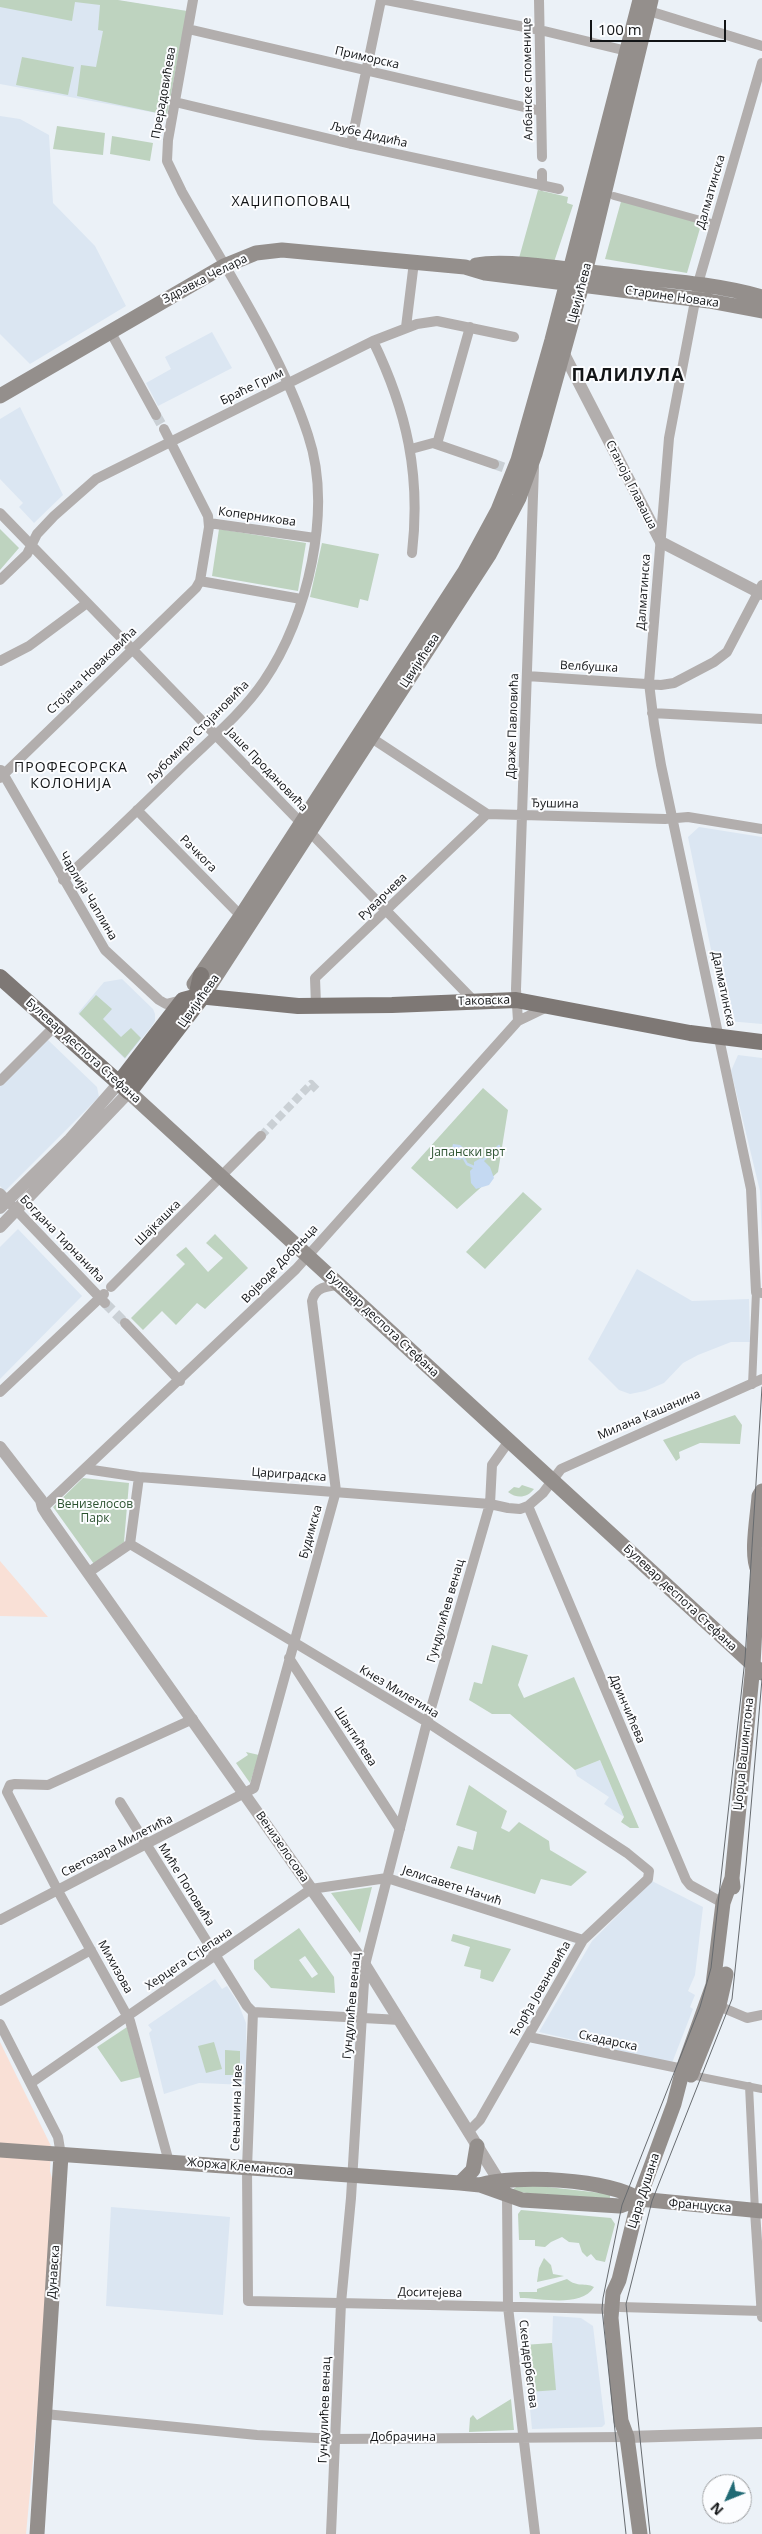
<!DOCTYPE html>
<meta charset="utf-8">
<style>
body{margin:0}
#map{position:relative;width:762px;height:2534px;overflow:hidden;background:#ebf1f7;font-family:"Open Sans",sans-serif}
canvas{display:block}
.north{position:absolute;left:702px;top:2474px;width:50px;height:50px;box-sizing:border-box;background:#fcfdff;border:1px solid #9ea0a2;border-radius:50%;rotate:226deg;font-size:14px;font-weight:700;line-height:20px;text-align:center;color:#121416}
.north::after{content:'';display:block;margin:auto;width:18px;height:22px;background:#216a75;clip-path:polygon(50% 0,100% 100%,50% 72%,0 100%)}
.scale{position:absolute;left:590px;top:20px;width:136px;height:22px;box-sizing:border-box;border:2px solid #121416;border-top:0;padding-left:6px;font-size:15px;line-height:18px;white-space:nowrap;color:#121416;-webkit-text-stroke:4px #fcfdff;paint-order:stroke}
</style>
<div id="map">
<canvas width="762" height="2534"></canvas>
<div class="north">N</div>
<div class="scale">100 m</div>
</div>
<script>
const context = document.querySelector('canvas').getContext('2d');
context.lineJoin = 'round';
function fillPath(path, color) {
  context.fillStyle = color;
  context.fill(path, 'evenodd');
}
function trace(path, color, width, dash) {
  context.strokeStyle = color;
  context.lineWidth = width;
  context.lineCap = dash ? 'butt' : 'round';
  context.setLineDash(dash || []);
  context.stroke(path);
}
function drawText(font, color, halo, rows, align = 'center') {
  context.font = font + ' "Open Sans",sans-serif';
  context.lineWidth = 4;
  context.setLineDash([]);
  context.textBaseline = 'middle';
  context.strokeStyle = halo;
  context.fillStyle = color;
  for (const [text, x, y, turn = 0] of rows) {
    context.save();
    context.translate(x, y);
    context.rotate((+turn || 0) * Math.PI / 180);
    context.textAlign = isNaN(turn) ? turn : align;
    if (halo) context.strokeText(text, 0, 0);
    context.fillText(text, 0, 0);
    context.restore();
  }
}
const built = new Path2D(`
 M0,0H115L187,11L167,115L0,84Z
 M0,116L20,119L49,135L53,203L95,246L126,306L30,364L0,334Z
 M212,332L232,368L158,406L146,383L171,369L165,357Z
 M20,407L63,495L34,523L19,507L23,503L0,479V419Z
 M699,827L762,837V1024L728,1021L725,1018L688,837Z
 M122,979L153,1009L155,1014V1021L152,1026L125,1059L78,1013L104,982Z
 M47,1039L97,1087L99,1097L5,1191L0,1186V1085Z
 M738,1055L762,1058V1240L760,1191L731,1071Z
 M18,1229L82,1296L0,1379V1247Z
 M637,1269L692,1301L749,1299L750,1342H731L698,1355L683,1363L664,1383L645,1391L630,1394L619,1390L588,1359Z
 M600,1760L624,1817L604,1804L609,1797L577,1776L575,1770Z
 M652,1881L703,1907L695,1975L688,1991L695,1995L690,2007L693,2009L672,2063L539,2032L592,1941Z
 M215,1979L222,1989L227,1986L238,2003L246,2023L247,2085L199,2083L164,2094L149,2033L152,2030L148,2025Z
 M111,2207L230,2217L223,2315L106,2306Z
 M553,2316L581,2318L593,2326L605,2424L602,2427L532,2429L524,2345L552,2344Z`);
const industrial = new Path2D(`
 M0,1561L48,1617L0,1616Z
 M0,2042L51,2146L50,2171L53,2182L42,2365L26,2534H0Z`);
const green = new Path2D(`
 M0,0H118L187,11L167,115L77,96L81,65L96,67L103,31L98,30L100,5L75,2L72,21L0,7Z
 M22,57L74,67L68,95L16,85Z
 M57,126L105,133L103,155L53,149Z
 M112,136L153,143L150,161L110,154Z
 M538,190L568,197L567,203L573,205L554,262L519,258Z
 M622,198L703,218L687,273L605,259Z
 M0,529L19,548L0,570Z
 M219,529L306,543L298,591L212,576Z
 M322,543L379,554L368,601L360,599L358,608L310,597Z
 M96,995L112,1009L103,1019L121,1037L131,1028L141,1038L125,1058L79,1014Z
 M483,1088L508,1110L498,1172L457,1209L411,1168Z
 M523,1192L542,1209L485,1269L466,1252Z
 M215,1234L248,1268L205,1309L197,1303L176,1325L162,1311L143,1330L131,1318L185,1264L176,1255L186,1247L208,1272L223,1258L206,1243Z
 M735,1415L742,1425L740,1444L700,1443L679,1452L680,1458L676,1461L663,1440Z
 M83,1478L129,1483L124,1542L94,1564L53,1507Z
 M522,1485L534,1489C527,1498 517,1499 508,1492L514,1487L519,1488Z
 M492,1645L528,1655L518,1685L524,1698L574,1677L639,1828H630L621,1822L624,1817L600,1760L575,1770L510,1714H492L469,1700L474,1682L482,1684Z
 M246,1752L259,1755L250,1783L236,1763L248,1755Z
 M469,1785L507,1811L501,1828L509,1832L519,1822L549,1841L550,1850L587,1872L571,1886L541,1879L535,1894L450,1868L458,1846L473,1850L477,1832L456,1825Z
 M372,1887L360,1933L331,1893Z
 M299,1928L334,1977L335,1993L271,1988L254,1969V1960ZM305,1956L318,1974L312,1978L299,1960Z
 M453,1934L511,1949L493,1982L480,1978L481,1970L464,1966L470,1947L451,1941Z
 M127,2027L141,2077L121,2082L97,2047Z
 M214,2042L222,2069L206,2073L198,2046Z
 M225,2050L240,2051V2075H225Z
 M521,2184L610,2194V2200L578,2199L510,2191Z
 M521,2210L611,2218L615,2224L605,2262L596,2260L591,2254L587,2257L582,2252L579,2243L569,2242L562,2237L551,2242L545,2247L535,2246V2240H519L518,2214Z
 M544,2258L551,2265L553,2274L564,2276L537,2282L539,2268Z
 M567,2279C578,2288 585,2282 594,2287C581,2308 541,2298 520,2298L519,2292H537V2289Z
 M552,2343L556,2390L529,2392L524,2345Z
 M511,2399L514,2430L469,2432L470,2418L473,2415L477,2420Z`);
const water = new Path2D(`
 M453,1144L460,1145L465,1149V1156L460,1160L453,1159L451,1152Z
 M481,1158L490,1167L494,1178L489,1185L476,1189L471,1183L470,1171L474,1167V1162Z`);
const stream = new Path2D(`
 M463,1157L467,1164L474,1167
 M482,1161L499,1146`);
const pedestrianTunnel = new Path2D(`
 M261,1136L311,1084L318,1091`);
const minorTunnel = new Path2D(`
 M156,415L164,429
 M494,464L508,469
 M105,1303L125,1323`);
const pedestrian = new Path2D(`
 M614,196L715,224
 M752,1385L756,1292
 M691,2075L762,2089
 M749,2086L755,2211`);
const minor = new Path2D(`
 M386,0L540,30L627,51
 M539,0L542,157
 M649,11L762,46
 M188,29L541,111
 M762,63L699,280L669,438L649,683L654,724L661,765L751,1189L756,1292L762,1293
 M175,102L351,144L559,189
 M351,144L381,0
 M542,173V186
 M406,327L414,262
 M110,331L156,415
 M373,341C407,411 421,475 412,553
 M437,444L470,327
 M411,449L433,443L494,464
 M0,513L474,1001
 M209,523L315,538
 M0,580L27,554L37,534L54,516L96,479L373,341L417,324L437,321L514,337
 M200,581L301,599
 M0,661L29,646L87,603
 M527,676L661,685L674,683L714,662L727,652L762,585
 M652,713L762,719
 M370,737L487,814L665,819L688,817L762,829
 M1,770L105,950L159,1000L166,1004L182,1000
 M0,778L196,588L200,581L209,527L208,516L164,429
 M137,810L241,916
 M63,880C105,842 145,803 185,764C212,738 243,712 264,681C308,617 333,509 308,435C281,352 225,268 182,192L167,161L168,140L193,0
 M316,1005L315,978L487,814
 M518,1021L516,989L534,467
 M0,1081L55,1026
 M0,1193L105,1303
 M111,1287L261,1136
 M125,1323L180,1381
 M0,1392L104,1294
 M86,1469L139,1477L490,1504L508,1508L520,1509L528,1506L543,1493L561,1469L762,1379
 M528,1506L686,1880L690,1885L723,1903
 M43,1508L296,1269L518,1021L545,1008
 M130,1544L427,1722L627,1853L649,1871L648,1879L583,1940L480,2120L468,2132
 M89,1572L130,1544L139,1477
 M289,1658L400,1829
 M120,1802L247,2006L253,2012L247,2168L248,2301L611,2309
 M0,1920L254,1788L336,1491L312,1301C315,1287 327,1286 339,1285
 M0,2001L91,1950
 M714,2004L747,2018L762,2015
 M253,2012L400,2020
 M0,2024L58,2137L61,2155
 M529,2037L683,2069
 M31,2083L311,1889L387,1878L583,1940
 M169,2162L130,2021L58,1891L7,1792L10,1785L15,1784L48,1785L193,1719
 M507,2196L508,2307L535,2534
 M755,2211L762,2317
 M620,2307L762,2311
 M45,2414L257,2435L336,2439L627,2437
 M331,2534L341,2303L351,2198L365,1965L427,1722L490,1504L492,1465L509,1441`);
const tertiary = new Path2D(`
 M564,354L661,542L762,594
 M0,1208L70,1139L119,1083
 M0,1227L129,1092
 M0,1447L41,1500L43,1508L48,1516L365,1965L504,2189
 M627,2437L762,2433`);
const secondary = new Path2D(`
 M476,265C505,259 567,269 599,273C653,280 709,282 762,297
 M0,396L224,266L256,253L282,250L465,267L485,273L709,301L762,311
 M194,984L241,916L465,571L498,510L518,460L552,340L640,0
 M203,996L489,555L519,498L535,454L582,285L651,0
 M129,1092L762,1673
 M733,1887L732,1878L753,1665L758,1570C750,1555 758,1514 759,1496L762,1491
 M691,2075L719,2005L726,1974
 M0,2150L460,2183L480,2185L522,2200L620,2206L639,2199
 M460,2183L473,2170L477,2146
 M480,2185C516,2174 607,2179 639,2199L762,2211
 M37,2534L61,2155
 M640,2534L627,2437L621,2421L611,2318L613,2293L619,2280L639,2199L674,2104L683,2069L713,1985L723,1903L732,1878`);
const primary = new Path2D(`
 M201,975L198,988L203,996
 M0,977L129,1092L203,996
 M119,1083L183,1000L198,996L298,1006L392,1005L516,1000L690,1033L762,1042`);
const tram = new Path2D(`
 M626,2534L602,2309L603,2298L622,2205L700,2007L711,1968L745,1659L762,1387
 M650,2534L626,2304L652,2201L732,1999L746,1865L762,1679`);
const streetNames = [
 ["Приморска",367,58,13],
 ["Албанске споменице",528,79,-91],
 ["Прерадовићева",164,93,-80],
 ["Љубе Дидића",369,135,13],
 ["Далматинска",711,192,-74],
 ["Здравка Челара",205,279,-27],
 ["Цвијићева",580,293,-75],
 ["Старине Новака",672,297,8],
 ["Браће Грим",252,387,-26],
 ["Станоја Главаша",631,485,63],
 ["Коперникова",257,517,8],
 ["Далматинска",644,592,-86],
 ["Цвијићева",420,661,-57],
 ["Велбушка",589,667,3],
 ["Стојана Новаковића",92,671,-44],
 ["Драже Павловића",513,726,-88],
 ["Љубомира Стојановића",198,732,-45],
 ["Јаше Продановића",267,770,46],
 ["Ђушина",555,804,1],
 ["Рачкога",198,854,45],
 ["Чарлија Чаплина",88,896,59],
 ["Руварчева",383,897,-44],
 ["Далматинска",723,989,78],
 ["Цвијићева",199,1001,-55],
 ["Таковска",484,1001,-2],
 ["Булевар деспота Стефана",83,1051,42],
 ["Шајкашка",158,1223,-45],
 ["Богдана Тирнанића",62,1239,46],
 ["Војводе Добрњца",280,1264,-46],
 ["Булевар деспота Стефана",382,1324,43],
 ["Милана Кашанина",649,1415,-23],
 ["Цариградска",289,1475,4],
 ["Будимска",311,1532,-74],
 ["Булевар деспота Стефана",680,1598,43],
 ["Гундулићев венац",446,1611,-74],
 ["Кнез Милетина",399,1692,31],
 ["Дринчићева",627,1709,67],
 ["Шантићева",355,1737,57],
 ["Џорџа Вашингтона",744,1754,-84],
 ["Светозара Милетића",117,1846,-27],
 ["Венизелосова",282,1847,55],
 ["Миће Поповића",186,1885,58],
 ["Јелисавете Начић",452,1886,18],
 ["Херцега Стјепана",189,1959,-34],
 ["Михизова",115,1967,61],
 ["Ђорђа Јовановића",541,1989,-60],
 ["Гундулићев венац",352,2006,-85],
 ["Скадарска",608,2041,12],
 ["Сењанина Иве",237,2108,-88],
 ["Жоржа Клемансоа",240,2167,5],
 ["Цара Душана",644,2191,-72],
 ["Француска",700,2206,5],
 ["Дунавска",54,2272,-86],
 ["Доситејева",430,2293,1],
 ["Скендербегова",528,2364,83],
 ["Гундулићев венац",325,2410,-88],
 ["Добрачина",403,2438]
];
const parkNames = [
 ["Јапански врт",468,1153],
 ["Венизелосов",95,1505],
 ["Парк",95,1519]
];
const neighbourhoodNames = [
 ["ХАЏИПОПОВАЦ",291,202],
 ["ПРОФЕСОРСКА",71,768],
 ["КОЛОНИЈА",71,784]
];
const districtNames = [
 ["ПАЛИЛУЛА",628,376]
];
fillPath(built, '#dbe6f2');
fillPath(industrial, '#f9e0d6');
fillPath(green, '#bed3bf');
fillPath(water, '#c4d9f2');
trace(stream, '#c4d9f2', 2.5);
trace(pedestrianTunnel, '#cad0d5', 8, [8, 4]);
trace(minorTunnel, '#cad0d5', 10, [10, 5]);
trace(pedestrian, '#b2aead', 8);
trace(minor, '#b2aead', 10);
trace(tertiary, '#b2aead', 12);
trace(secondary, '#948f8c', 15);
trace(primary, '#7e7875', 16);
trace(tram, '#676b6f', 1);
drawText('12px', '#121416', '#fcfdff', streetNames);
drawText('12px', '#2c5230', '#fcfdff', parkNames);
context.letterSpacing = '1px';
drawText('14px', '#121416', '#fcfdff', neighbourhoodNames);
context.letterSpacing = '0px';
context.letterSpacing = '1px';
drawText('bold 18px', '#121416', '#fcfdff', districtNames);
context.letterSpacing = '0px';
</script>
